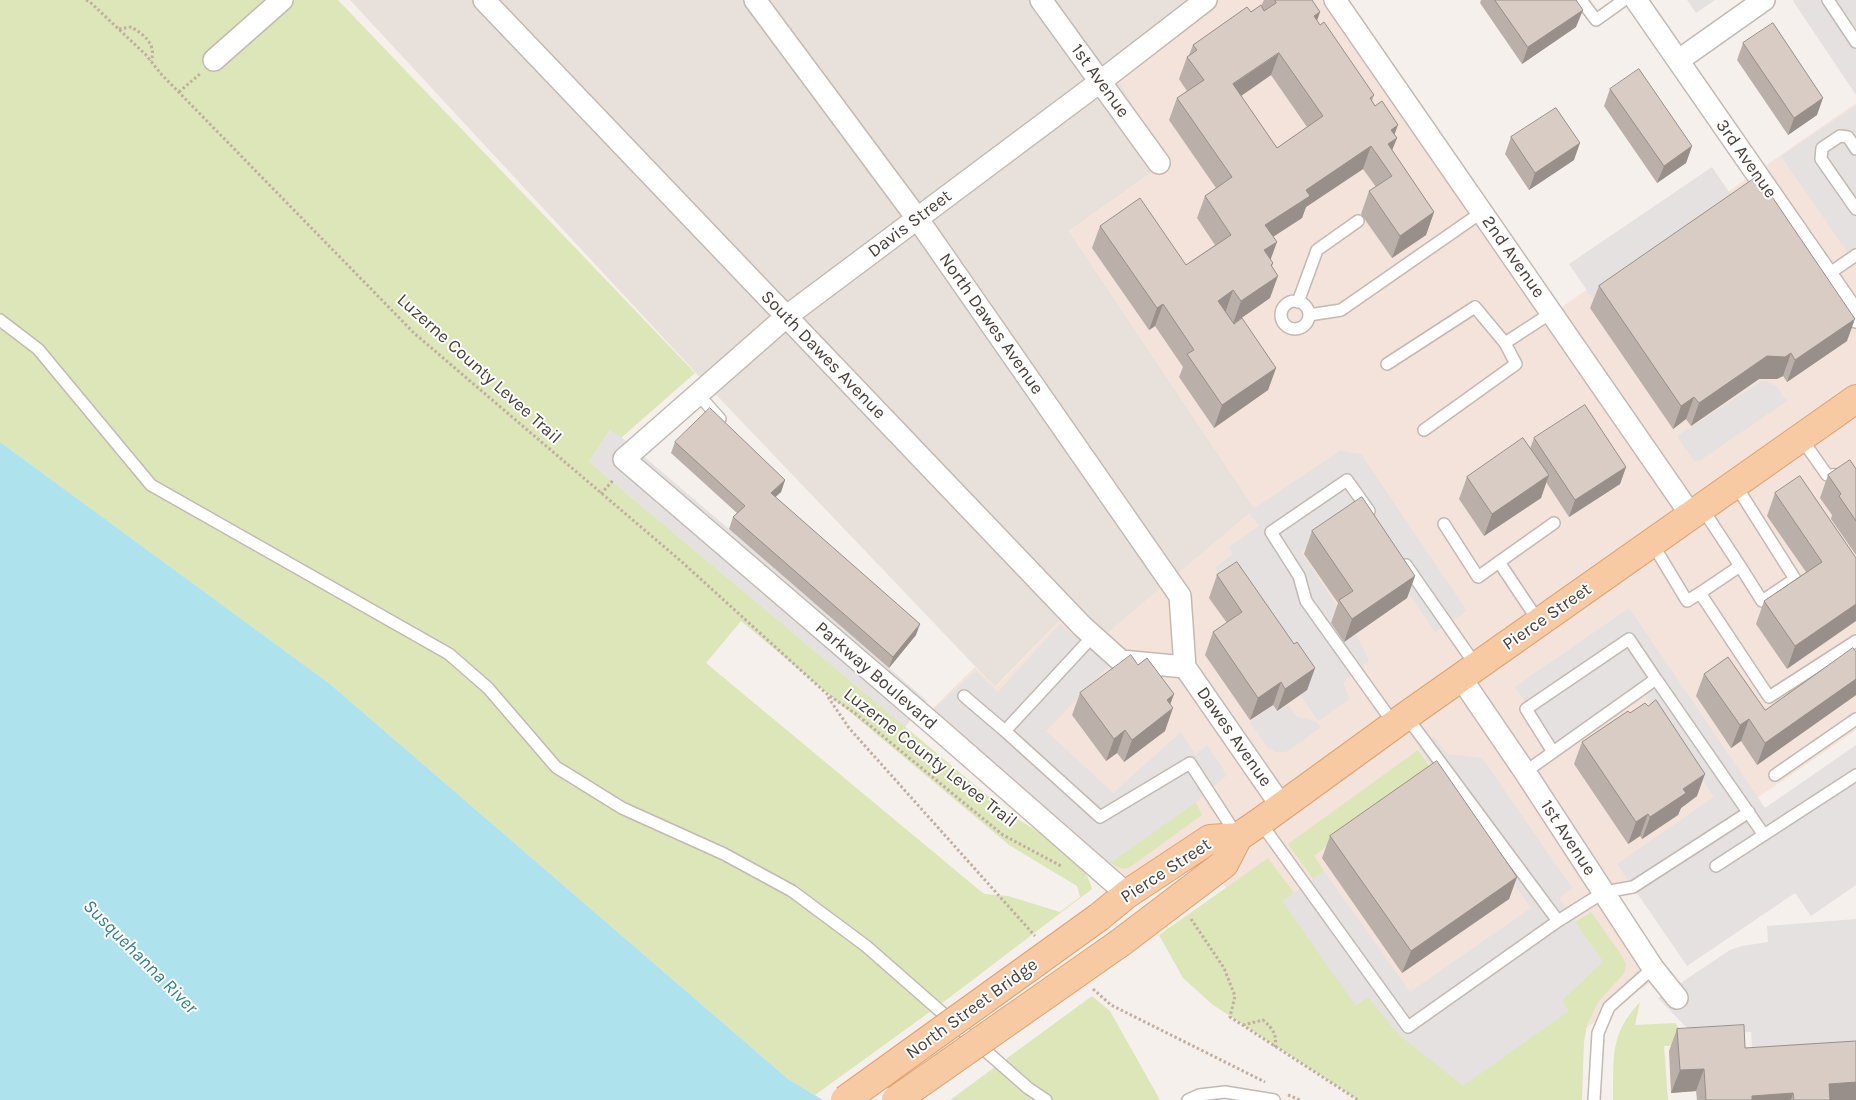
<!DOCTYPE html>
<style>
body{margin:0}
canvas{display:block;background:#f5f0ec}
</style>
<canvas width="1856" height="1100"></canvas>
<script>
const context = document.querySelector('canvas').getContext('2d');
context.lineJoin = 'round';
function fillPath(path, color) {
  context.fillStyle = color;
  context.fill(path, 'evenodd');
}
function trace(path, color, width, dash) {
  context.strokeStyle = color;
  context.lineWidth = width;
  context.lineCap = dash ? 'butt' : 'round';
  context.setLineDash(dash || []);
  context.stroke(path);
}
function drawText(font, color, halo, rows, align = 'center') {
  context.font = font + ' Karla,sans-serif';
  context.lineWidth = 4;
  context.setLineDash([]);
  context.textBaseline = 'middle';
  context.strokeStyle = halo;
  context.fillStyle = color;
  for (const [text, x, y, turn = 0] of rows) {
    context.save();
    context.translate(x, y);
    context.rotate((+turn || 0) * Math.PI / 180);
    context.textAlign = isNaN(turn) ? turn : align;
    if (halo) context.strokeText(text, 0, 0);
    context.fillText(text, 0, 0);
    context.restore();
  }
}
const residential = new Path2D(`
 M350,0H1219L1116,75L1166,162L1069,231L1255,509L1092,646L1060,620L995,687L722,401Z`);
const commercial = new Path2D(`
 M1219,0H1327L1546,318L1856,103V730L1632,884L1614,899L1662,974L1486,1100L1267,942L1223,884L1196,834L1132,882L932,709L975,667L996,687L1060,620L1092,646L1255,509L1069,231L1166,162L1116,75Z`);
const green = new Path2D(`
 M0,0H338L695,373L621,438L610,430L589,462L1007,812C1034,830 1085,856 1092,889L949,998L815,1095L788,1079L330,684L0,442ZM741,621L1009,845L1077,886L1080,897L1060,912L1008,896L984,894L706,663Z
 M1418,750L1437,777L1334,840L1314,856L1324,871L1313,879L1288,844Z
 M1196,802L1202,815L1130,867C1123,871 1117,866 1110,863Z
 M1268,858L1294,893L1283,902L1356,1005L1368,997L1400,1036L1568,1012L1562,1000L1603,962L1575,922L1591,912L1622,956L1626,964L1625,972L1599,1001L1587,1025L1584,1042L1582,1100H1359L1213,1005L1183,978L1159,935Z
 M1092,996L1110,1011L1160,1100H950Z
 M1640,1002L1635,1025L1675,1023L1683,1033L1711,1044L1664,1046L1668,1100H1613C1614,1057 1609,1035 1640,1002Z`);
const parking = new Path2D(`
 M1687,0H1715L1696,13Z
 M1794,0H1856V95L1793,1Z
 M1856,106V265L1781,156Z
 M1712,167L1738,205L1595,302L1569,264Z
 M1762,381H1767L1776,386L1787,401L1699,461H1694L1677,436Z
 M610,430L621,437L729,529L927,701L905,727L589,462Z
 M1340,451L1361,454L1467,611L1435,632L1356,514L1301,552L1357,636L1369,661L1343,682L1349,699L1318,721L1215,568L1233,554L1229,547L1259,526L1249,512Z
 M1629,608L1765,808L1856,745V885L1811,916L1795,893L1687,966L1617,864L1714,797L1645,696L1561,754L1515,687Z
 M1060,624L1109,665L1046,731L1113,793L1181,732L1195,755L1207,745L1227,775L1196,802L1110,863L934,709L976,671L998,692Z
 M1288,705L1297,717L1317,722L1321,727L1290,750L1285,752H1276L1267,747L1250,722L1272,706L1277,712Z
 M1434,737L1447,754L1482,758L1572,888L1559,898L1603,962L1562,1000L1569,1011L1463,1086L1400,1036L1368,997L1355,1005L1282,901L1324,871L1410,992L1531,908L1419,748Z
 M1856,919V1041L1752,1049L1751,1032L1707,1034L1687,1028L1658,998L1730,950L1742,946L1768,942L1767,926Z`);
const water = new Path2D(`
 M0,442L330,684L788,1079L823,1100H0Z`);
const path = new Path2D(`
 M86,0L90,2L146,55L162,75L415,334L682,562L827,694L856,714L1003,835L1063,867
 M119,29L131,27C144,34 157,45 151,61
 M179,92L201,73
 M601,494L614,479
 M828,697L849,728L1035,936
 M1191,919L1224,968L1235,996L1230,1017L1358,1100
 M1093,989L1111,1005L1265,1082
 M1243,1025L1263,1020C1273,1029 1277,1034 1275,1047
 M1288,1095L1300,1100`);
const service = new Path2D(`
 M1581,0L1596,20L1624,0
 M1828,0L1856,42
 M1856,149L1848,137L1840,136L1822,148L1821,159L1856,209
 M1827,275L1856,255
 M1281 315a14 14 0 1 1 28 0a14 14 0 1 1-28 0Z
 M1298,302L1317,250L1358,221
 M1309,315L1341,310L1482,212
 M0,320L38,349L151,485L449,654L488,688L556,767L622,808L724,854L792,891L866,946L1028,1088L1046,1100
 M1387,364L1475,307L1505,343
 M698,394L720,419
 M1424,430L1516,364L1505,343L1551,313
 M1801,438L1827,475C1840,475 1848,472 1856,484
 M1735,484L1795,579L1762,601L1740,566
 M1702,508L1740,566L1700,593L1769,697L1856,641
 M1369,511L1347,480L1271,532L1299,576L1306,601L1394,724
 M1444,524L1478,577L1499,562
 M1652,543L1687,601L1700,593
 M1406,565L1477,667
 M1539,622L1499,562L1554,523
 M1093,636L1005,731L1100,817L1190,763L1238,837
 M1656,679L1764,835
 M964,696L1005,731
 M1406,716L1558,921
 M1525,772L1656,679L1629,639L1526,709L1553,752
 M1775,775L1856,719
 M1260,822L1408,1027L1558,921L1604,892L1633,887L1749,812
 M1716,866L1856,775
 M1188,1100L1199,1095L1225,1092L1274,1100
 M1594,1100L1598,1033L1609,1007L1653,968`);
const minor = new Path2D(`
 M484,0L1082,626L1121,661L1185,667
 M755,0L917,218L1180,596L1185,667
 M1041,0L1159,163
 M1335,0L1691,515
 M1636,0L1856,317
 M214,60L282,0
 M1679,60L1764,0
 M1185,667L1282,807
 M1461,678L1525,772L1653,968L1677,998
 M1127,894L934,725L624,459L787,316L1101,81L1206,0`);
const primary = new Path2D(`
 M1099,917L1127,894L1210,839L1238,837L1260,822L1406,716L1856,399
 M1120,943L1224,864L1238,837`);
const primaryBridge = new Path2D(`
 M845,1100L1099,917
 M896,1100L1120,943`);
const wall = new Path2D(`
 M1264,0H1312L1320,12L1317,21L1374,95L1372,101L1397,138L1392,150L1434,212L1426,235L1392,258L1361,214L1369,191L1376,187L1363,169L1306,207L1302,218L1273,237L1270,259L1272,266L1270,298L1234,323L1276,368L1268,390L1214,428L1179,377L1183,367L1155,326L1149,330L1092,248L1100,226L1186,265L1215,245L1197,218L1205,196L1216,188L1169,120L1177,98L1187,91L1179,79L1187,57L1189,55L1193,45L1261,6ZM1271,75L1307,127L1277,148L1241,96Z
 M1481,0H1576V27L1522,64L1480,3Z
 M1743,43L1817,115L1788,135L1737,60Z
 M1610,89L1692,146L1686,163L1657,183L1604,106Z
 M1511,137L1574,160L1529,190L1505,154Z
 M1599,286L1847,341L1787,382L1783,376L1777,379H1759L1691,426L1686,419L1673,429L1590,308Z
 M1534,438L1626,467L1620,484L1569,517L1546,482L1541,498L1484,536L1459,499L1467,477L1530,449Z
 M675,442L785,480L781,492L775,497L916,635L889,668L729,529L733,517L737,513L671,453Z
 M1856,469V555L1831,519L1832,515L1820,498L1828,475Z
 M1775,493L1856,558L1787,669L1756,624L1764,601L1806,572L1767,516Z
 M1312,531L1415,576L1407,598L1344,642L1331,623L1338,603L1304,554Z
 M1217,575L1294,644L1315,668L1307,690L1277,711L1273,705L1250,720L1205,655L1213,632L1227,623L1209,598Z
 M1138,665L1174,694L1170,704L1165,731L1124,762L1117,753L1106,761L1072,715L1080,693Z
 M1704,674L1765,710L1856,679V695L1757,765L1741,741L1731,748L1696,696Z
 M1582,742L1697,796L1681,808L1678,815L1642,839L1640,836L1628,844L1574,764Z
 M1330,836L1517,877L1509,899L1402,973L1322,858Z
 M1677,1029L1745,1048L1856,1100H1697L1696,1091L1671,1093L1669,1051Z`);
const shadedWall = new Path2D(`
 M1583,10L1576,27L1522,64L1528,47Z
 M1320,12L1312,34L1314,16Z
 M1279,53L1271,75L1225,107L1233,84Z
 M1823,98L1817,115L1788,135L1794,118Z
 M1398,125L1392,141L1397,138L1388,160L1383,164L1391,130Z
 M1580,143L1574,160L1529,190L1535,173Z
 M1371,146L1363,169L1306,207L1302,218L1257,247L1265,225L1306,190Z
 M1692,146L1686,163L1657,183L1664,166Z
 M1434,212L1426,235L1392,258L1400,236Z
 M1277,242L1269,264L1264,250Z
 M1273,263L1265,285L1278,276L1270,298L1233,324L1241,301L1271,265Z
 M1233,290L1225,313L1218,301Z
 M1163,304L1155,326L1149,330L1157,308Z
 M1855,319L1847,341L1787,382L1795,360Z
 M1791,353L1783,376L1777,379H1759L1691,426L1699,403L1767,356Z
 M1276,368L1268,390L1214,428L1222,405Z
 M1694,397L1686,419L1673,429L1681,406Z
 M1626,467L1620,484L1569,517L1575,500Z
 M1549,475L1541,498L1484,536L1492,514Z
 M785,480L781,492L767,505L771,493Z
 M1415,576L1407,598L1344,642L1352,619Z
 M1856,604V621L1787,669L1795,646Z
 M920,624L916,635L889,668L893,657Z
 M1315,668L1307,690L1277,711L1285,689Z
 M1856,679V695L1757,765L1765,743Z
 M1281,682L1273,705L1250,720L1258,698Z
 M1174,694L1167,713L1173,708L1165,731L1124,762L1132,740L1167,700Z
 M1749,719L1741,741L1731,748L1740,725Z
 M1125,730L1117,753L1106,761L1114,739Z
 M1705,774L1697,796L1681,808L1678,815L1642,839L1650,817L1683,789Z
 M1648,814L1640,836L1628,844L1636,822Z
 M1517,877L1509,899L1402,973L1411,951Z
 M1704,1069L1696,1091L1671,1093L1680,1070Z
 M1856,1082V1100H1823L1829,1084Z
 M1793,1093L1791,1100H1750L1752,1096Z`);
const building = new Path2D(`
 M1275,0H1312L1320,12L1314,16L1320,25L1324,22L1374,95L1370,98L1375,106L1382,101L1398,125L1391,130L1397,138L1388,144L1434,212L1400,236L1369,191L1392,176L1371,146L1306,190L1310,196L1265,225L1277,242L1264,250L1273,263L1271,265L1278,276L1241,301L1233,290L1218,301L1234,324L1242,318L1276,368L1222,405L1187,354L1194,350L1163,304L1157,308L1100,226L1140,198L1186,265L1231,235L1205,196L1232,177L1177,98L1204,80L1187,57L1197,50L1193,45L1247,7L1251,12L1261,5L1264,11L1276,3ZM1279,53L1323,116L1277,148L1233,84Z
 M1495,0H1576L1583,10L1528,47Z
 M1773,23L1823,98L1794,118L1743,43Z
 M1639,69L1692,146L1664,166L1610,89Z
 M1556,108L1580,143L1535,173L1511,137Z
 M1758,176L1855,319L1795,360L1791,353L1785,357L1767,356L1699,403L1694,397L1681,406L1599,286Z
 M1585,405L1626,467L1575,500L1534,438Z
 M710,408L785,480L771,493L920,624L893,657L733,517L745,506L675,442Z
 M1523,438L1549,475L1492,514L1467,477Z
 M1850,460L1856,469V521L1839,496L1841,494L1828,475Z
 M1800,476L1856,558V604L1795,646L1764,601L1822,562L1775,493Z
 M1362,497L1415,576L1352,619L1339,600L1353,591L1312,531Z
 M1237,562L1294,644L1297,642L1315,668L1285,689L1281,682L1258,698L1213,632L1242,612L1217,575Z
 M1853,648L1856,652V679L1765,743L1749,719L1740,725L1704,674L1728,657L1765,710Z
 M1131,655L1138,665L1147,658L1174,694L1167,700L1173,708L1132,740L1125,730L1114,739L1080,693Z
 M1656,700L1705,774L1683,789L1686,793L1650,817L1648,814L1636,822L1582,742L1628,711L1630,713L1645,703L1648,706Z
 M1437,761L1517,877L1411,951L1330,836Z
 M1744,1025L1745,1048L1856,1041V1082L1829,1084L1830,1100H1794L1793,1093L1752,1096V1100H1706L1704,1069L1680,1070L1677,1029Z`);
const streetNames = [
 ["1st Avenue",1100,81,54],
 ["3rd Avenue",1746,159,55],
 ["Davis Street",910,224,-37],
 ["2nd Avenue",1513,257,55],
 ["North Dawes Avenue",991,324,55],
 ["South Dawes Avenue",823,355,46],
 ["Luzerne County Levee Trail",479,369,42],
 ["Pierce Street",1547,617,-35],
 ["Parkway Boulevard",876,676,41],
 ["Dawes Avenue",1234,737,55],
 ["Luzerne County Levee Trail",930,758,38],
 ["1st Avenue",1568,838,57],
 ["Pierce Street",1166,871,-33],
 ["North Street Bridge",972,1009,-36]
];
const waterNames = [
 ["Susquehanna River",140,957,45]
];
fillPath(residential, '#e8e1db');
fillPath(commercial, '#f4e3da');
fillPath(green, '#dce6b9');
fillPath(parking, '#e4e1e0');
fillPath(water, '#aee2ec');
trace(service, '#c3b9b2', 14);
trace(minor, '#c3b9b2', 24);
trace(primary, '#dca373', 30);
trace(path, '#c1aea1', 3, [2.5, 2.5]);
trace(service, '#fff', 11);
trace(minor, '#fff', 21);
trace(primary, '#f7caa3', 28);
trace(primaryBridge, '#dca373', 30, []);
trace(primaryBridge, '#f7caa3', 28);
fillPath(wall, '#bbafa9');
fillPath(shadedWall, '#988f8a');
fillPath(building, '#d9ccc5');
trace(building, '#988f8a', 1);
drawText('18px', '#49403a', '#fff', streetNames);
drawText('italic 19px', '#327f8f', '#fff', waterNames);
</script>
